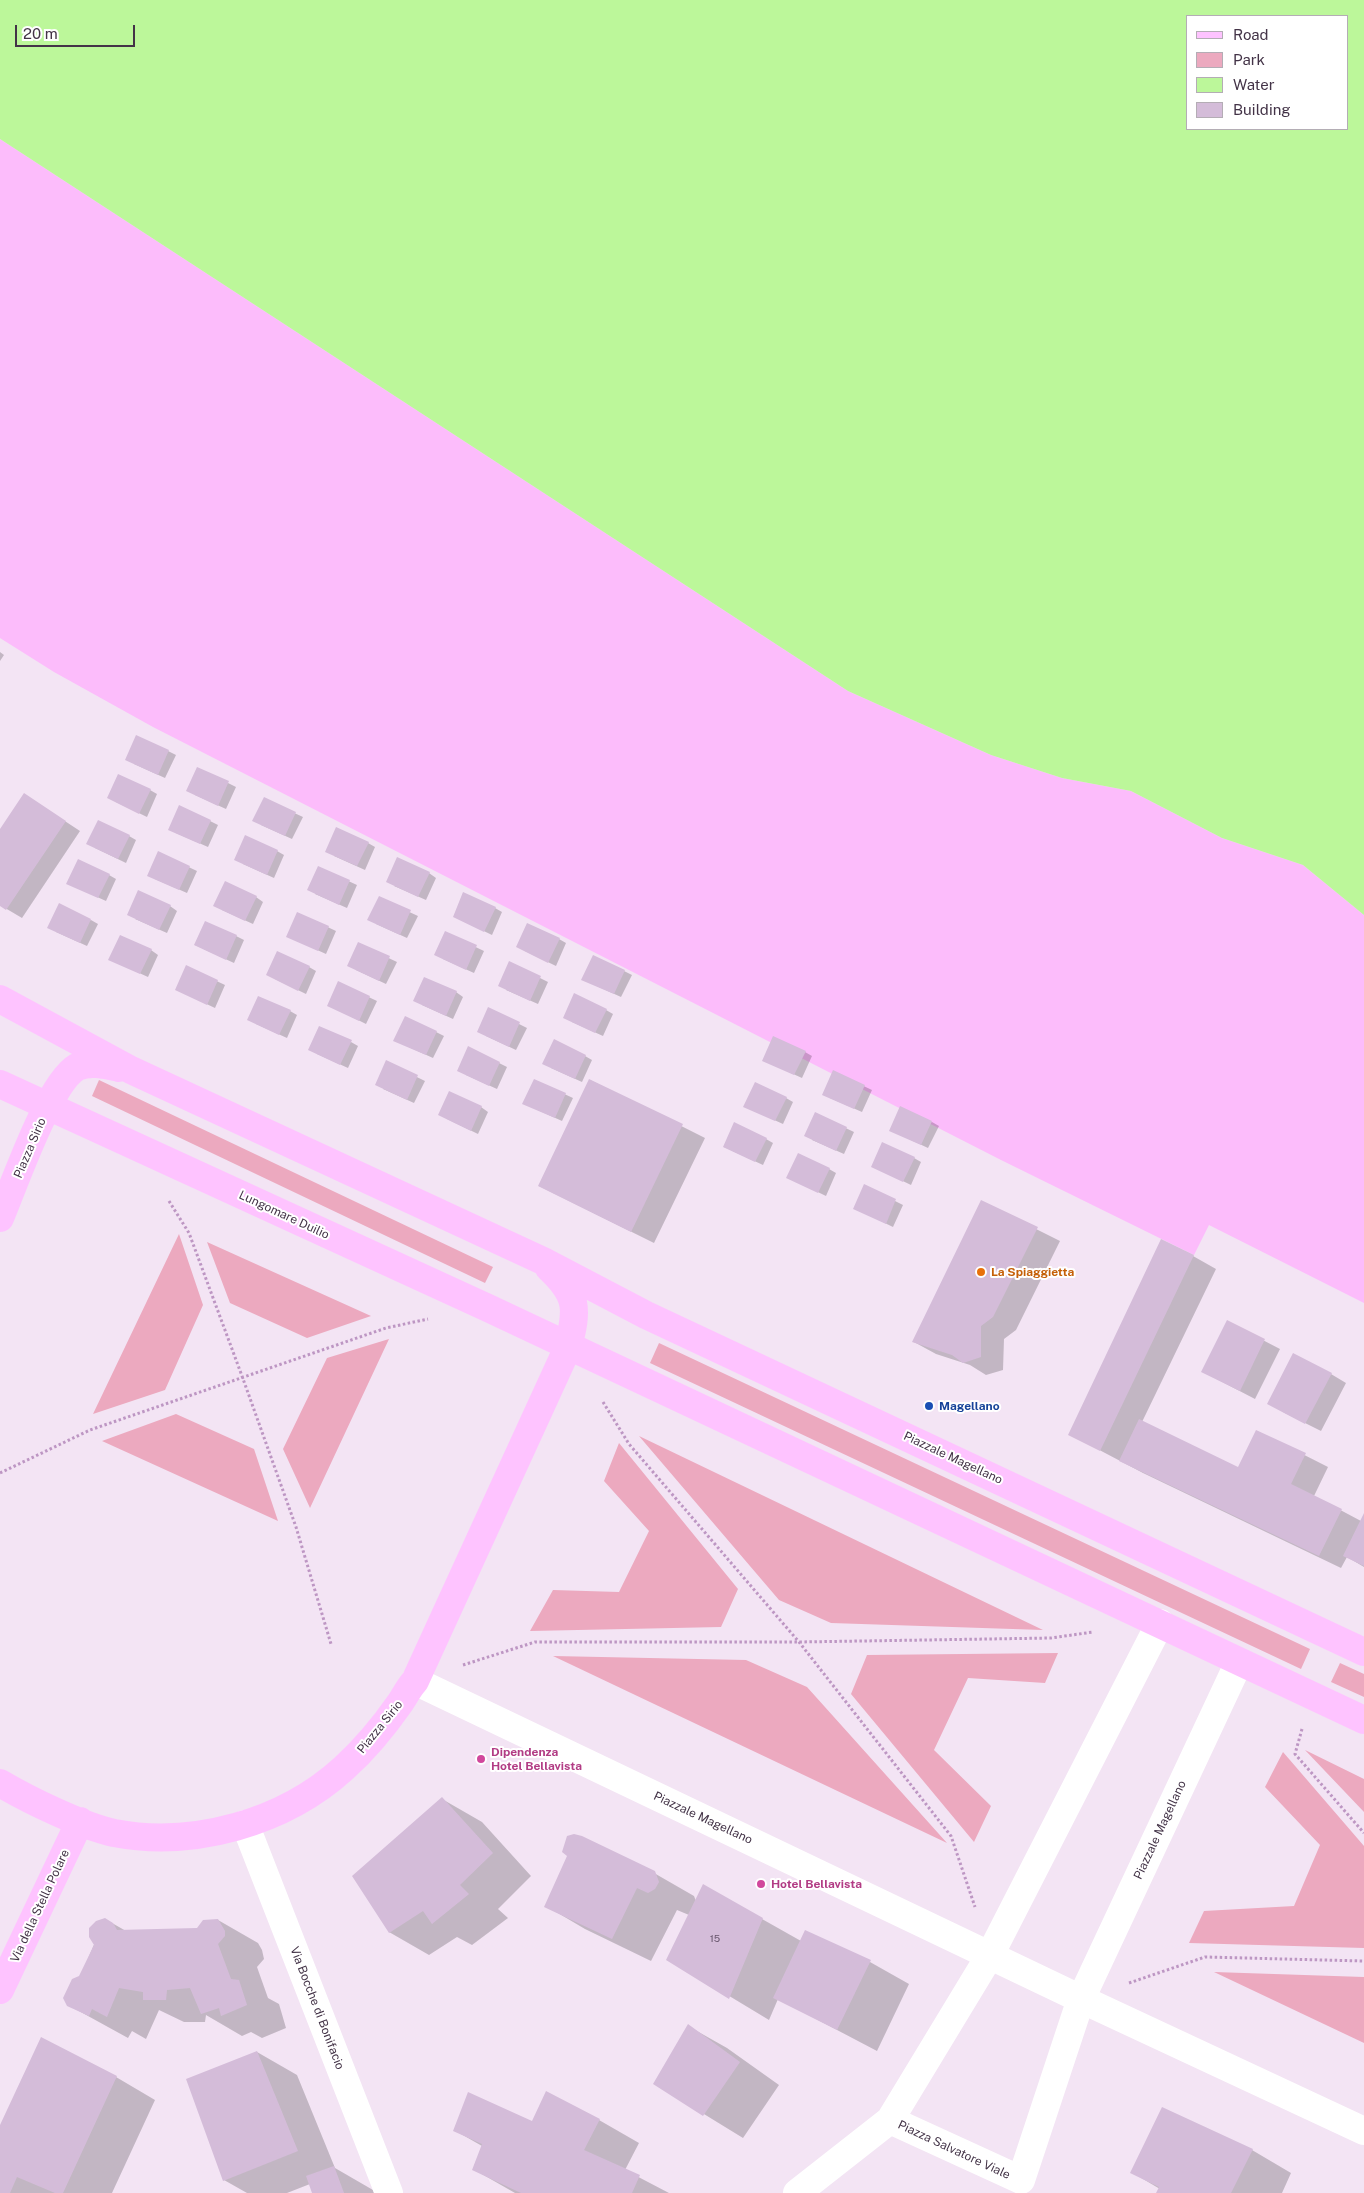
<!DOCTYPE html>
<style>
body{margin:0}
#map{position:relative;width:1364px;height:2193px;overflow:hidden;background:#f3e4f4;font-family:"Public Sans",sans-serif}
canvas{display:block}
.legend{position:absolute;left:1186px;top:15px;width:162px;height:115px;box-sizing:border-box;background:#fff;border:1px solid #b4adb5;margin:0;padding:6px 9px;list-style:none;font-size:15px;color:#433347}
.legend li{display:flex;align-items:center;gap:10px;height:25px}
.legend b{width:25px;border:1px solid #b4adb5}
.scale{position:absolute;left:15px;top:25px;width:120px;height:22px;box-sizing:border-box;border:2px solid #433347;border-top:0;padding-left:6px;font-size:15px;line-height:18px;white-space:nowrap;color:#433347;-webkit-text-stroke:4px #fff;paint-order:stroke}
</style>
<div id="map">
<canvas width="1364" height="2193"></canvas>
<ul class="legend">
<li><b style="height:6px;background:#fec3ff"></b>Road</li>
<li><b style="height:14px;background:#eca9bf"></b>Park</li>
<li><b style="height:14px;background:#bcf79a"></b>Water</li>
<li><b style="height:14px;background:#d4bcd9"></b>Building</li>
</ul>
<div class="scale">20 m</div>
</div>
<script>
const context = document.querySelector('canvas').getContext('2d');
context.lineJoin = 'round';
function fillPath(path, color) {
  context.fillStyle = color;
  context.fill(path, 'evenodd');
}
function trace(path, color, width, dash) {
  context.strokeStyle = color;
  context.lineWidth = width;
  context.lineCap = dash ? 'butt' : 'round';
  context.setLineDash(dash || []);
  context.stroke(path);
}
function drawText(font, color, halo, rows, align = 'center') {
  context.font = font + ' "Public Sans",sans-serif';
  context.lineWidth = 4;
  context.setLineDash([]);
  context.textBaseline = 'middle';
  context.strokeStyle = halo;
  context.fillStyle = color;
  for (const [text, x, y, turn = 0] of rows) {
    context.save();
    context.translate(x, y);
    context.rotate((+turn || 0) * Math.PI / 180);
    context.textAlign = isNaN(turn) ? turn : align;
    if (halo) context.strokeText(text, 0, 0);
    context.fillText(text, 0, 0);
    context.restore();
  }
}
const green = new Path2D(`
 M99,1080L493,1267L485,1283L92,1096Z
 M179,1234L203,1305L165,1390L93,1414Z
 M207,1242L371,1316L307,1338L230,1303Z
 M389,1339L310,1508L283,1449L327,1358Z
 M659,1343L1310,1649L1301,1669L650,1363Z
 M176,1414L254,1449L278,1521L102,1441Z
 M639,1436L1043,1630L831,1623L779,1600Z
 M619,1443L738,1589L721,1627L530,1631L553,1590L619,1592L649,1531L604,1481Z
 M1058,1653L1045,1683L968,1678L934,1750L991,1806L974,1842L851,1694L867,1655Z
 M553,1656L746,1660L807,1687L947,1843Z
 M1340,1663L1364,1674V1697L1331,1682Z
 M1305,1750L1364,1779V1812Z
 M1283,1752L1364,1846V1948L1189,1943L1204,1911L1294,1906L1320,1845L1265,1787Z
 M1214,1972L1364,1977V2043Z`);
const sand = new Path2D(`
 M0,139L848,691L991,755L1062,778L1131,791L1222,838L1303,865L1364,915V1303L1209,1225L1194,1255L1001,1160L153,727L54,672L0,638Z`);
const water = new Path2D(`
 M0,0H1364V915L1303,865L1222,838L1131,791L1062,778L991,755L848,691L0,139ZM1188,16H1348V129H1188Z`);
const shadow = new Path2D(`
 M0,652L4,655L0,661Z
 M168,751L176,755L165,778L134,764Z
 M198,768L236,787L226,809L195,795Z
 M150,790L157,794L147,817L116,802Z
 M264,799L303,817L292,839L261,825Z
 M39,804L80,831L22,918L0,905V832Z
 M210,821L218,825L208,847L176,833Z
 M129,836L136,840L126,863L95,848Z
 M368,843L375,847L365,870L334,856Z
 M277,851L284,855L274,878L243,864Z
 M159,853L197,871L187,893L155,879Z
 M318,867L357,885L347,908L315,894Z
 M429,873L436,878L426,900L394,886Z
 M109,875L116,879L106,901L75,887Z
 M256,897L263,902L253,924L222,910Z
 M379,898L418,916L407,938L376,924Z
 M170,906L177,911L167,933L135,919Z
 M495,908L502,912L492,935L461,920Z
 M298,913L336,931L326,954L295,940Z
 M91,920L98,924L87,946L56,932Z
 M446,933L484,951L474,973L443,959Z
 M236,936L244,940L234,963L195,945Z
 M559,939L566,943L556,966L525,951Z
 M359,944L397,962L386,984L356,970Z
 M151,950L158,955L148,977L117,963Z
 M510,963L548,982L538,1004L506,990Z
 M187,967L225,985L215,1008L183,993Z
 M309,967L316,971L306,994L275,979Z
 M624,971L632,975L621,997L590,983Z
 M339,983L377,1001L366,1024L336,1009Z
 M456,992L463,997L453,1019L422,1005Z
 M489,1009L527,1028L516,1050L486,1036Z
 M606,1010L613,1014L603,1036L572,1022Z
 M290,1011L297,1015L287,1038L256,1024Z
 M436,1032L444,1036L433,1058L402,1044Z
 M351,1042L358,1046L348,1068L317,1054Z
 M469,1048L507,1067L497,1089L466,1075Z
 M805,1052L812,1056L802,1078L771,1064Z
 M585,1056L592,1060L582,1082L551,1068Z
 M386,1062L425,1081L414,1103L383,1089Z
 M834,1072L872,1090L862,1112L830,1098Z
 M534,1080L573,1098L562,1121L531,1107Z
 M590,1080L705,1138L654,1243L539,1186Z
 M786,1098L793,1102L783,1124L752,1110Z
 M481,1107L488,1112L478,1134L447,1119Z
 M816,1114L854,1132L844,1154L812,1140Z
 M932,1122L939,1126L928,1148L898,1134Z
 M766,1139L773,1143L763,1165L724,1147Z
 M914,1158L921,1162L911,1185L880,1170Z
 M829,1169L836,1173L826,1196L795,1181Z
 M865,1186L903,1205L893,1227L862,1212Z
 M982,1202L1060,1241L1016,1330L1004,1339L1003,1370L986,1375L970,1365L936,1354L914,1342Z
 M1193,1256L1216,1269L1142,1422L1239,1469L1257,1431L1328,1467L1314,1496L1361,1521L1364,1515V1567L1347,1557L1341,1568L1143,1473L1069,1434Z
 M1228,1322L1280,1349L1255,1399L1203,1372Z
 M1331,1374L1346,1383L1321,1431L1283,1412Z
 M442,1799L482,1822L531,1876L498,1909L508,1918L472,1945L457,1937L429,1955L389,1932Z
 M654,1873L694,1896L696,1901L762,1919L801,1941L870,1962L909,1984L877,2051L778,1999L769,2020L668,1959L689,1915L677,1910L651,1961L585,1929L546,1906Z
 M105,1919L126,1931L198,1929L203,1921L218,1920L258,1943L262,1950L264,1959L257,1967L268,1998L279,2004L286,2028L262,2038L251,2032L242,2036L206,2015L205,2022H184L159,2010L146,2039L132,2031L128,2038L68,2005Z
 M688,2026L727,2048L779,2085L743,2138L655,2084Z
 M257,2052L297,2075L335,2168L373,2190L374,2193H313L310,2184L287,2193H247L224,2180Z
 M116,2077L155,2100L112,2193H0V2128Z
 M599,2120L639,2143L625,2170L669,2193H515L473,2169L482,2146L454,2130Z
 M1252,2150L1291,2173L1282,2193H1158L1160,2189L1131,2172Z`);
const building = new Path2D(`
 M136,735L169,750L158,775L125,760Z
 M197,767L229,781L218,806L186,791Z
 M118,774L151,789L139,814L107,798Z
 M24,793L66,821L6,910L0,906V829Z
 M264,797L296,812L285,836L252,821Z
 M179,805L211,820L200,844L168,830Z
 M98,820L130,835L118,859L86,844Z
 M336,827L369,842L357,866L325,852Z
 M245,835L278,850L267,875L234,860Z
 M158,851L190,866L179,890L147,876Z
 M397,857L430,872L418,897L386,882Z
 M78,859L110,874L98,898L66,884Z
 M318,866L350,880L339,905L307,890Z
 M225,881L257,896L245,921L213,906Z
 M138,890L171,905L159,930L127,915Z
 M463,892L496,907L484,932L453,917Z
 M379,896L411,910L400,935L367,920Z
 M59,903L91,919L80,943L47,928Z
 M297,912L329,926L318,951L286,937Z
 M205,921L237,935L226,960L194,945Z
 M527,923L560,938L548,963L516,947Z
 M445,931L477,945L466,970L434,955Z
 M120,935L152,949L140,974L108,960Z
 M358,942L390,956L379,981L347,966Z
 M277,951L310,966L298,991L266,975Z
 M593,955L625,970L614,994L581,980Z
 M509,961L541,976L530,1001L498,986Z
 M186,965L218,980L207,1005L175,990Z
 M424,977L457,991L446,1016L413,1001Z
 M338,981L370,996L359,1021L327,1006Z
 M574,993L607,1009L595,1033L563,1018Z
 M258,996L291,1010L279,1035L247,1020Z
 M488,1007L520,1022L509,1047L477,1032Z
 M405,1016L437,1031L426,1055L393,1041Z
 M319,1026L352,1040L340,1065L308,1050Z
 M773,1036L806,1051L794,1075L762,1061Z
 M554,1039L586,1055L575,1079L542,1064Z
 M468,1046L500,1062L489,1086L457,1071Z
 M386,1060L418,1075L407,1100L375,1085Z
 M833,1070L865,1085L854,1109L822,1095Z
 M534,1079L566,1093L555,1118L522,1104Z
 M589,1079L683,1124L631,1232L538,1186Z
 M755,1082L787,1097L775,1121L743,1107Z
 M449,1091L482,1106L471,1131L438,1115Z
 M900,1106L932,1121L921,1145L889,1131Z
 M815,1112L847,1127L836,1151L804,1136Z
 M734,1122L767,1138L755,1162L723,1147Z
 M882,1142L915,1157L903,1182L871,1167Z
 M798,1153L830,1168L818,1193L786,1178Z
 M864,1184L896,1199L886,1224L853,1209Z
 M981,1200L1038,1227L993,1317L981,1326V1357L963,1363L952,1355L912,1342Z
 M1161,1239L1194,1255L1100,1451L1068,1435Z
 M1227,1320L1265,1339L1240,1391L1201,1372Z
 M1293,1353L1332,1373L1305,1424L1267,1404Z
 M1139,1419L1238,1467L1256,1430L1306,1453L1291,1484L1342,1509L1319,1556L1119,1461Z
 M1364,1513V1566L1343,1556Z
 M442,1797L493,1853L460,1885L469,1894L432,1924L423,1911L389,1933L352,1876Z
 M574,1834L582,1836L655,1871L659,1882L655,1889L648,1893L637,1888L612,1939L544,1907L567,1856L562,1852L567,1836Z
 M703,1884L763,1918L729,1999L666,1960Z
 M105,1918L113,1923L117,1930L197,1928L203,1920L218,1919L225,1931V1936L218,1944L231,1979L239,1980L247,2005L221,2016L219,2008L201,2014L190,1988L167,1990L166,2000H143V1992L119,1988L107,2017L92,2009L89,2016L67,2006L63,1998L72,1979L79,1976L94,1945L89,1937V1928L96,1921Z
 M805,1930L871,1960L837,2030L773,1998Z
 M688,2024L740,2062L703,2116L653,2084Z
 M41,2037L117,2076L63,2193H55L17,2177L10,2193H0V2125Z
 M257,2051L298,2151L223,2181L186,2079Z
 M546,2091L600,2119L584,2150L640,2175L632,2193H521L472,2170L482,2144L453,2131L468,2092L532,2121Z
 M1162,2107L1253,2149L1231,2193H1156L1159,2187L1130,2173Z
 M334,2166L344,2193H312L306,2176Z`);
const path = new Path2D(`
 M169,1201L189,1233L242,1376L296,1527L331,1644
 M603,1402L629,1444L799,1642L951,1836L975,1907
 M0,1473L90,1430L386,1328L428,1319
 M463,1665L535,1642H799L1051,1638L1093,1632
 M1302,1729L1295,1754L1364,1833
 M1129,1983L1205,1957L1364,1961`);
const street = new Path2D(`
 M415,1681L1081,1999L1364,2131
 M245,1824L389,2193
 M890,2120L1021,2180
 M1021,2180L1081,1999L1239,1662
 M797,2193L890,2120L990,1955L1160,1623`);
const secondary = new Path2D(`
 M0,999L131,1070L543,1261L646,1315L1364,1652
 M0,1084L488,1308L1364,1720
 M0,1218C14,1185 49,1083 77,1067C90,1061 106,1065 119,1068
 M0,1783C29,1800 82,1826 114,1833C193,1848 284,1823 344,1768C365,1749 384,1726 400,1703C405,1696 409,1687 415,1681L568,1347C578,1309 578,1295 549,1268
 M0,1990L80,1821`);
const markers = [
 [981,1272,5,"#e8710a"],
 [929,1406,5,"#1a4fb4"],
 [481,1759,5,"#d1479c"],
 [761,1884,5,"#d1479c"]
];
const numberNames = [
 ["15",715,1939]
];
const streetNames = [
 ["Piazza Sirio",30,1148,-67],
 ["Lungomare Duilio",284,1215,25],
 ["Piazzale Magellano",953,1458,25],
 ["Piazza Sirio",380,1727,-51],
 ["Piazzale Magellano",703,1818,25],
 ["Piazzale Magellano",1160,1830,-65],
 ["Via della Stella Polare",40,1906,-65],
 ["Via Bocche di Bonifacio",317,2008,69],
 ["Piazza Salvatore Viale",954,2150,25]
];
const foodNames = [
 ["La Spiaggietta",991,1272]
];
const transitNames = [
 ["Magellano",939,1406]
];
const hotelNames = [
 ["Dipendenza",491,1752],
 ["Hotel Bellavista",491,1766],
 ["Hotel Bellavista",771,1884]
];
fillPath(green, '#eca9bf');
fillPath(sand, '#fcbcfb');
fillPath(water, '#bcf79a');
fillPath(shadow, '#0003');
fillPath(building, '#d4bcd9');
trace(path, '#bd96c3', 3, [2.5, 2.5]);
trace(street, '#fff', 28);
trace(secondary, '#fec3ff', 28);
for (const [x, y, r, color] of markers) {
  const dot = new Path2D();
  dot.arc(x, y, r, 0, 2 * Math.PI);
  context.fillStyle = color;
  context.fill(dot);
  trace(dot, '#fff', 2);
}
drawText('10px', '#67556c', null, numberNames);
drawText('12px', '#433347', '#fff', streetNames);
drawText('bold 12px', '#c56008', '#fff', foodNames, 'left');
drawText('bold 12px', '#164399', '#fff', transitNames, 'left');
drawText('bold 12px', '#b23c85', '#fff', hotelNames, 'left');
</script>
